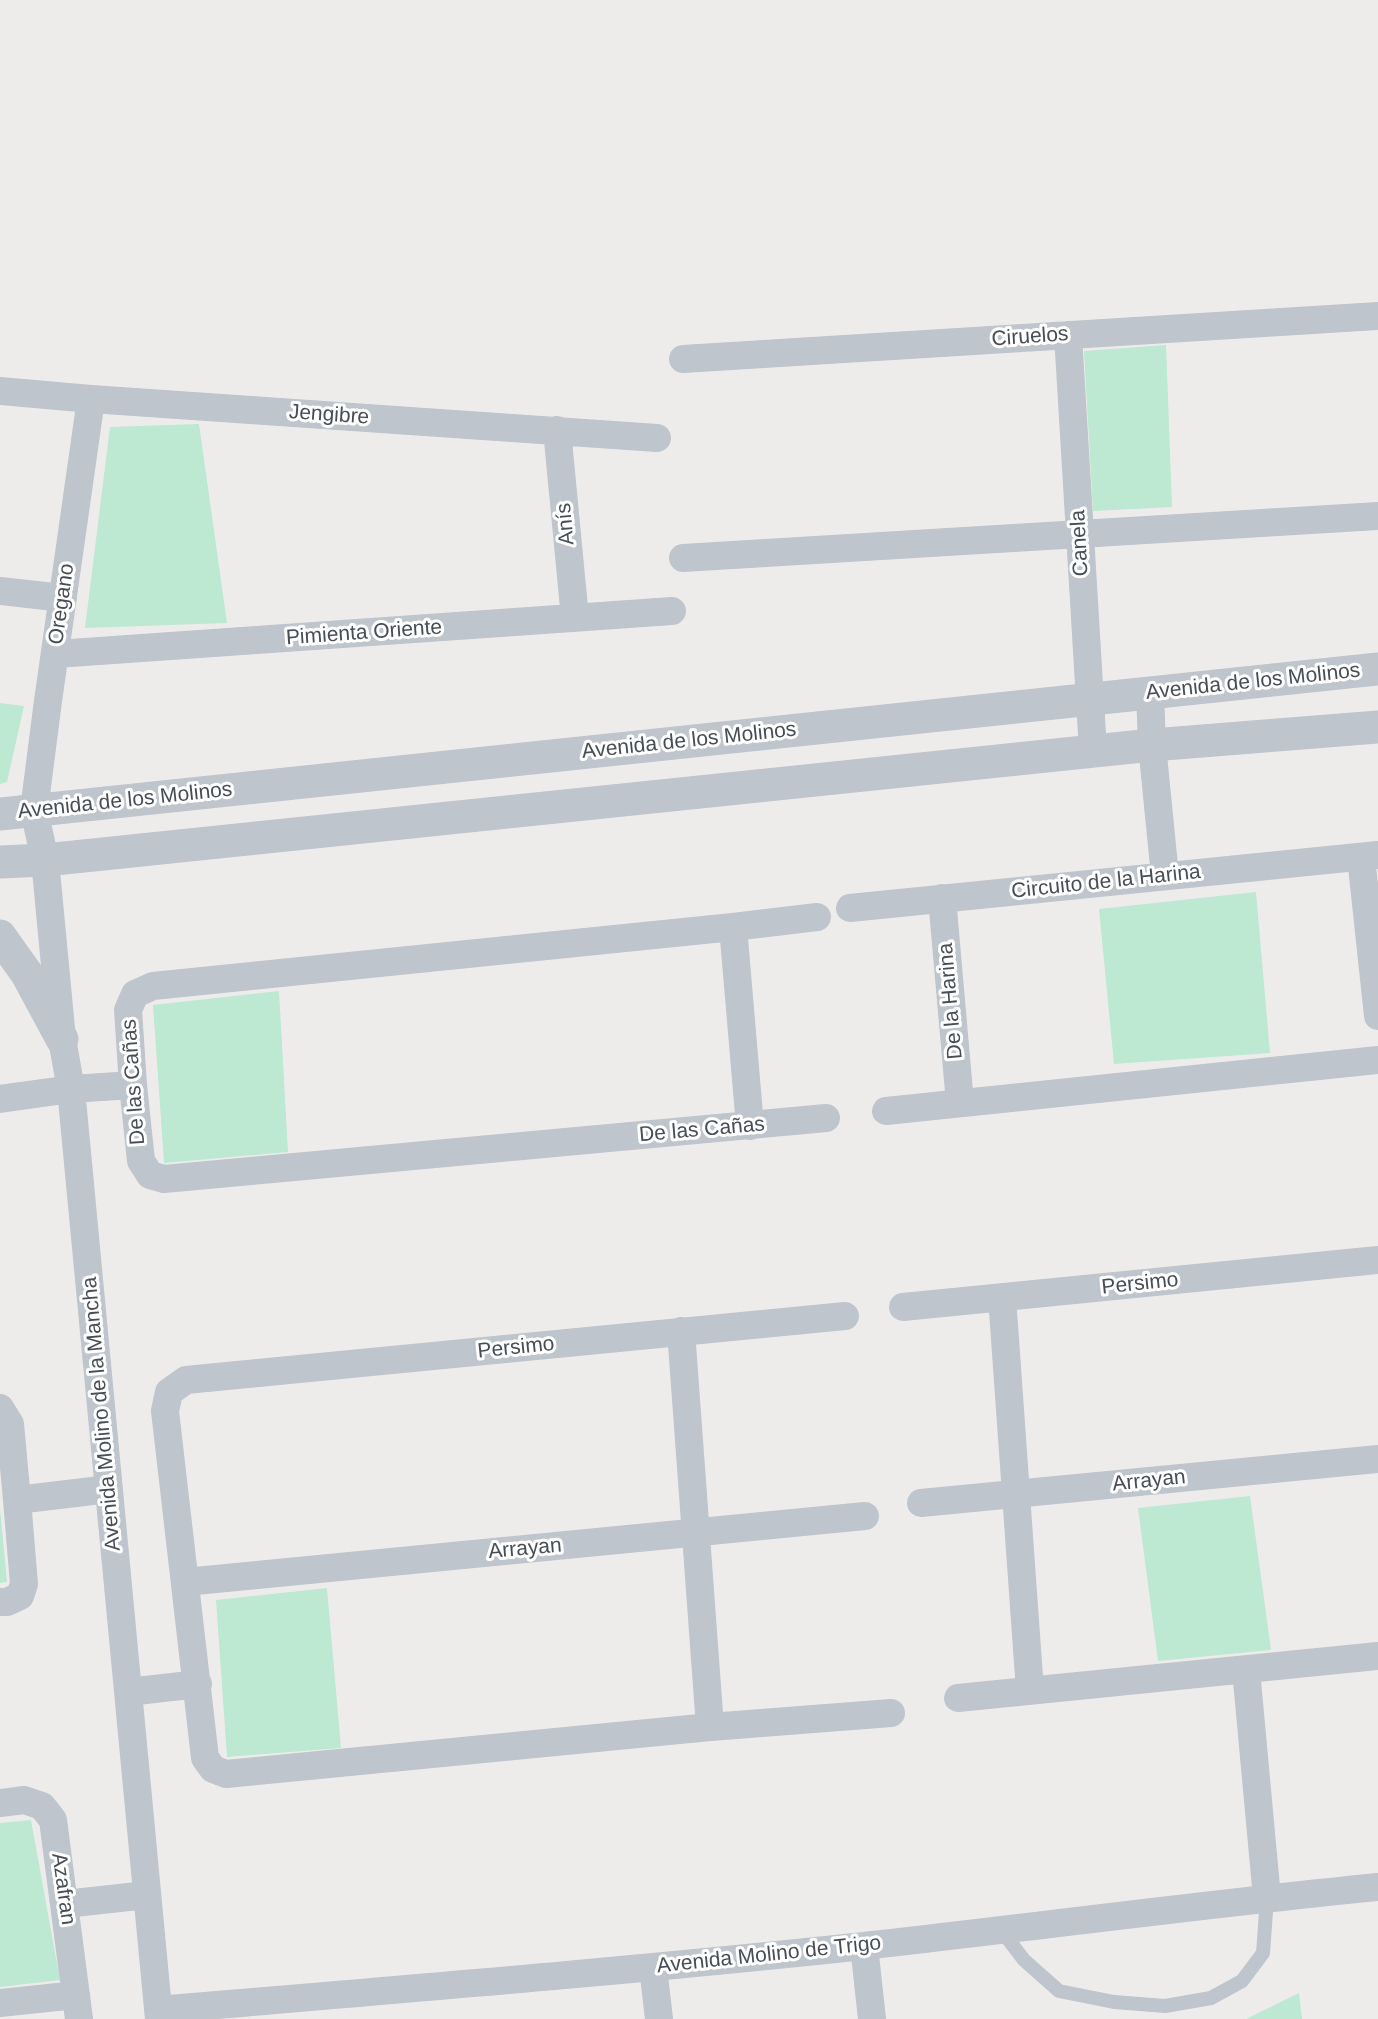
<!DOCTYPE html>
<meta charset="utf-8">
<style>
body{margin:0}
canvas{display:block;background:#eeeceb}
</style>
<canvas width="1378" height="2019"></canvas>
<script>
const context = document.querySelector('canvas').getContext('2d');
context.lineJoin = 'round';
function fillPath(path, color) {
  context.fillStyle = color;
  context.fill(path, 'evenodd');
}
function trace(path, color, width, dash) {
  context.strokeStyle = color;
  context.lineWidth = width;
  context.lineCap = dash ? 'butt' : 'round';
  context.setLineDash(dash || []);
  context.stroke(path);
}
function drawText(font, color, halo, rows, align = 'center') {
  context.font = font + ' Helvetica,sans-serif';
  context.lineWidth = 6;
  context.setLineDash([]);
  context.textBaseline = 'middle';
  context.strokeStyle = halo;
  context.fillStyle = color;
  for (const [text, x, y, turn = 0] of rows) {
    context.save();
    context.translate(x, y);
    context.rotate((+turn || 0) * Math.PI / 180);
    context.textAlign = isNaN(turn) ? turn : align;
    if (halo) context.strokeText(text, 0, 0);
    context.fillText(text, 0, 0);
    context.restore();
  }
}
const green = new Path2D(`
 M1166,345L1172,507L1093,511L1084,351Z
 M199,424L227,623L85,628L110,427Z
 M0,703L24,706L7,782L0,784Z
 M1256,892L1270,1053L1114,1064L1099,909Z
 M279,991L288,1152L164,1163L153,1005Z
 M1250,1496L1271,1650L1158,1661L1138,1508Z
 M0,1508L7,1582L0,1583Z
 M327,1588L341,1748L227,1757L216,1600Z
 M31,1820L60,1980L0,1987V1823Z
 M1299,1993L1302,2019H1246Z`);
const service = new Path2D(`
 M1001,1930L1024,1960L1059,1991L1114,2002L1165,2006L1211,1998L1242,1981L1263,1953L1267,1898`);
const minor = new Path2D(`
 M1068,335L1093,751
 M683,359L1378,316
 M0,391L91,399L657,438
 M91,399L48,701L34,810L45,860L62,1039L71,1089L159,2019
 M557,430L575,618
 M683,558L1378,516
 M0,591L63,598
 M56,654L672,611
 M1150,693L1152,745L1165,876
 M1361,857L1378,1016
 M942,898L960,1103
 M850,908L1378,855
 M817,917L733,927L153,986L135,994L128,1010L133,1085L141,1161L150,1175L164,1179L826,1118
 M733,927L750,1126
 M0,1099L71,1089L133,1085
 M886,1111L1378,1060
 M1002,1297L1030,1691
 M903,1307L1378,1260
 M845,1316L186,1380L169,1392L165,1411L205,1758L213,1769L226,1774L710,1727L891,1713
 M681,1331L710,1727
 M0,1408L10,1424L17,1500
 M921,1503L1378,1459
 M185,1582L865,1516
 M0,1602H7L20,1596L24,1584L17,1500L109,1489
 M1246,1670L1267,1898
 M128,1692L198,1684
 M958,1698L1378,1656
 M0,1803L24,1800L42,1806L53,1820L79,2019
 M65,1904L147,1895
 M864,1946L872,2019
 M653,1967L659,2019
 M0,2003L76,1995
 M158,2010C393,1990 629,1971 864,1946C1035,1927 1206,1904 1378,1887`);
const tertiary = new Path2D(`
 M0,814L1378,669
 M0,862L45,860L1152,745L1378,727
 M0,936L27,974L62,1039`);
const streetNames = [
 ["Ciruelos",1030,337,-4],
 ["Jengibre",329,415,4],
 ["Anís",566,524,-95],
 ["Canela",1080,543,-93],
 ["Oregano",62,604,-82],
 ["Pimienta Oriente",364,633,-4],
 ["Avenida de los Molinos",1253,682,-6],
 ["Avenida de los Molinos",689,741,-6],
 ["Avenida de los Molinos",125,801,-6],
 ["Circuito de la Harina",1106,882,-6],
 ["De la Harina",951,1001,-95],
 ["De las Cañas",134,1082,-94],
 ["De las Cañas",702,1130,-5],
 ["Persimo",1140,1284,-6],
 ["Persimo",516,1348,-6],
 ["Avenida Molino de la Mancha",102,1414,-95],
 ["Arrayan",1149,1481,-6],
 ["Arrayan",525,1549,-5],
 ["Azafran",63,1889,82],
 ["Avenida Molino de Trigo",769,1955,-6]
];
fillPath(green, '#bde8d1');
trace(service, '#bec5cc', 14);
trace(minor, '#bec5cc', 28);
trace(tertiary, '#bec5cc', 33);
drawText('21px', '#464d56', '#fff', streetNames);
</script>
